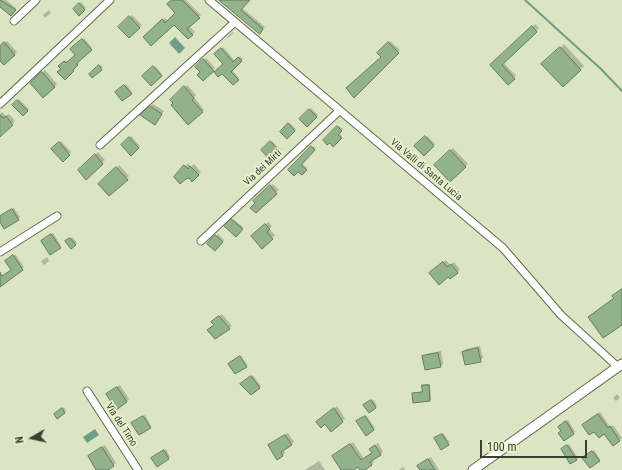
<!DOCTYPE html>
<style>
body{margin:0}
#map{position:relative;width:622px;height:470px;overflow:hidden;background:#dbe5c3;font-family:"Roboto Condensed",sans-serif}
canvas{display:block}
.north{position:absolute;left:12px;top:418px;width:40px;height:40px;-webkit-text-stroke:3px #e9f3d0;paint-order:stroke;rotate:261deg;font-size:11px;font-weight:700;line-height:16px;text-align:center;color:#3b3e31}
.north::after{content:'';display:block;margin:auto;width:14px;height:18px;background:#3b3e31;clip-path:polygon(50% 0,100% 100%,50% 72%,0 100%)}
.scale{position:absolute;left:480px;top:440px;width:107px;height:18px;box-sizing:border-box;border:2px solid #3b3e31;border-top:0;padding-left:5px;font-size:12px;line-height:14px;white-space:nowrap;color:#3b3e31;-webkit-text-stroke:3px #e9f3d0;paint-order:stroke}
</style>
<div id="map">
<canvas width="622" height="470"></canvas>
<div class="north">N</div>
<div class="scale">100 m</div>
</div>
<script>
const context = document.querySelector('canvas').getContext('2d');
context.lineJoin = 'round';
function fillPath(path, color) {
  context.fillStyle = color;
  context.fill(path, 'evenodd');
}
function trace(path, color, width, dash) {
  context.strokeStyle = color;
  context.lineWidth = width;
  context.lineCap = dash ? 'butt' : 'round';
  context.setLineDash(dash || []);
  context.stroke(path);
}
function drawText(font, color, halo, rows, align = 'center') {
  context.font = font + ' "Roboto Condensed",sans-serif';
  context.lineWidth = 3.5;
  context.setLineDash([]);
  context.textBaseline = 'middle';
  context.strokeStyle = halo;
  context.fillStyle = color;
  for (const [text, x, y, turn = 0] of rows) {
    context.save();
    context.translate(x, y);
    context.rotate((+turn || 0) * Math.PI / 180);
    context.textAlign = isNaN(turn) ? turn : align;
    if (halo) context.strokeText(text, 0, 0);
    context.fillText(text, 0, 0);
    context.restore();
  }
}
const water = new Path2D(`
 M175,37L185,48L179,54L169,43Z
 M95,429L99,435L87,443L83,437Z`);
const shadow = new Path2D(`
 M0,0H6L16,8L13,13L0,6Z
 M173,0H186L201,15L189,26L195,32L188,38L174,23L144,37L165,18L168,21L177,13Z
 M221,0H249L242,8L265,27L260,32Z
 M81,2L86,8L79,15L74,9Z
 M49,10L51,13L45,18L43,15Z
 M132,15L142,25L129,37L119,27Z
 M535,24L539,28L503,62L516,76L508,84L491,65Z
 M233,32L234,33L228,38L227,37Z
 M84,38L92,48L77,62L79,63L74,68L75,69L65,78L60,66L66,60L68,63L77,55L71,49Z
 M7,41L17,52L4,64L0,60V47Z
 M390,41L400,50L354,96L382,56L378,53Z
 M564,44L584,66L563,85L543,64Z
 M223,47L235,61L240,56L243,59L232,70L239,78L233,84L225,64L216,54Z
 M206,58L215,68L203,80L201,72L196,67Z
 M101,65L103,67L92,76L90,74Z
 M155,66L162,74L151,84L144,76Z
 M45,70L57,84L43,97L31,83Z
 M126,84L132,92L123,100L116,92Z
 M187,85L196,95L194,97L204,110L188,124L171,100Z
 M19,99L29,109L23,115L13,105Z
 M153,104L164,111L155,124L141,115Z
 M311,108L318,115L307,125L301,119Z
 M2,112L6,116L9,114L15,121L2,134L0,132V114Z
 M290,123L296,129L287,137L281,132Z
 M339,126L343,129L339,133L342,136L333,145L324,140Z
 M131,136L140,146L131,154L122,145Z
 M427,136L435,144L424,155L416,146Z
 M61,141L71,152L63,160L53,149Z
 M272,141L281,150L271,160L262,150Z
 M313,146L316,148L302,163L307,168L302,174L298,170H289Z
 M453,148L468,164L450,181L435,165Z
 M98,152L105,160L86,179L79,170Z
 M188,163L191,167L194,164L201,172L192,180L189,177H175Z
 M119,165L129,176L110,195L99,184Z
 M273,184L279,190L256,212L257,203L255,201Z
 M14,208L20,217L18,219L0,220V217Z
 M233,219L243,227L236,235L226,226Z
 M268,222L272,226L269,229L275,235L262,247L255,233Z
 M53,233L61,246L60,247L44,240Z
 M218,234L224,240L215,250L209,244Z
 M72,237L77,243L75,244L68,240Z
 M15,254L24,267L0,286V278L12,270L7,260Z
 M47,257L49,261L44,265L41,261Z
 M446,260L450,265L454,262L460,270L451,278L433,270Z
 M222,314L232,326L229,328L215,325V319Z
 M480,346L483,358L480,361L463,352L466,349Z
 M441,351L443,364L440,366L423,356L426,354Z
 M241,356L247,365L246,366L231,363Z
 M253,375L261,386L259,388L243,382Z
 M425,384H430L431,399L430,400L413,394L423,391Z
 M120,385L129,399L126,402L107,394Z
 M617,394L620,398L616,401L613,398Z
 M373,399L377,406L375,407L366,404Z
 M337,406L345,419L342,421L320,419Z
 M64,407L66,411L65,412H56Z
 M600,412L610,427L613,425L622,438L614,444L604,433L585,423Z
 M145,415L151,426L150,427L134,422Z
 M366,415L375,428L373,429L359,420Z
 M568,420L575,432L564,440L560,425Z
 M288,433L294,442L283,449L285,453L283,455L269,445Z
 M443,433L450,443L448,444L437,437Z
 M353,442L364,459L373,453L370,449L378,443L383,452L373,460L374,462L372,464L363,470L358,466L353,470H343L336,454Z
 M569,444L578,458L571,463L563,448Z
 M105,445L116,463L106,470H98L89,456Z
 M166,449L170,457L157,466L154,457Z
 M594,450L600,459L599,461L585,457Z
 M431,457L439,470H421V464Z
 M319,461L325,470H305Z
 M403,467L405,470H399Z`);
const stream = new Path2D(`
 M525,0L601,69L622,91`);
const building = new Path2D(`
 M0,0L16,10L11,16L0,7Z
 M172,0H182L200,18L187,29L193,35L188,39L174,25L151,46L143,37L162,19L165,23L175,13L167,4Z
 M219,0H250L241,10L263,29L260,34Z
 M79,3L85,10L79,16L73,9Z
 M129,16L140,28L129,38L118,27Z
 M532,26L537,32L502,65L515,79L508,85L490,65Z
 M82,39L92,50L76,64L78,65L73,70L74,71L65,80L57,72L61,69L58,66L64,61L66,63L75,55L70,49Z
 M4,42L15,55L4,65L0,61V46Z
 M388,42L399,53L354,98L346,88L381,57L377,53Z
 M560,47L581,70L563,87L541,64Z
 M221,48L233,62L238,57L242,61L231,72L239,80L233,85L222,74L218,77L214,72L223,64L214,54Z
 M203,59L214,71L203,81L197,75L200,72L195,67Z
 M99,65L102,70L92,78L89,74Z
 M153,66L162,76L151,86L142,76Z
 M42,72L55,87L43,98L30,83Z
 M124,85L132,94L122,101L115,92Z
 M184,86L194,98L192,100L203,112L188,125L171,105L173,103L170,100Z
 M17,100L28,111L23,116L12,105Z
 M150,106L162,114L155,125L140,115Z
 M309,109L317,117L307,127L299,119Z
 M0,115L3,118L6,116L13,125L0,137Z
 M288,123L295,131L287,139L280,132Z
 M337,126L342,131L338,135L342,138L333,147L330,143L327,145L323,140Z
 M425,136L434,146L424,156L414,146Z
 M129,137L139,148L131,156L121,145Z
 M270,141L280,152L271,161L261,150Z
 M59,142L70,155L63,162L51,149Z
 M311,146L315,150L301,165L307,170L302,175L298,172L294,176L288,170Z
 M450,150L466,167L450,182L434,165Z
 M95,154L103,164L86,180L78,170Z
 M184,165L188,169L190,166L199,175L192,182L189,178L186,179L180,184L174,177Z
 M116,167L128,180L109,196L98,184Z
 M270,185L277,194L256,213L250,208L255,203L253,201Z
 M12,209L19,220L4,229L0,222V216Z
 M231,219L243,229L236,237L224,226Z
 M265,224L270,229L267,232L273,239L262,249L251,236Z
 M51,234L61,248L50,255L41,241Z
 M215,235L223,242L215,251L207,244Z
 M70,238L76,245L71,249L65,241Z
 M13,255L23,270L0,287V272L2,276L11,270L5,261Z
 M443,262L447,267L451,264L458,273L450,279L448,277L439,285L429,273Z
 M622,289V325L603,338L588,317L614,298L612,296Z
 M219,316L230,329L215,339L207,330L214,325L211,322Z
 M478,348L481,362L465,365L462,352Z
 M438,353L441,367L425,370L422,356Z
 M240,356L247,367L235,374L228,364Z
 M251,376L260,388L251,395L240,384Z
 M422,385H429L430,401L413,403L412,393L422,392Z
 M117,387L127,402L116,410L106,394Z
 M371,400L376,408L369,413L363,405Z
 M62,408L65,413L57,419L54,414Z
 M334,408L343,422L331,432L325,424L321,428L316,422Z
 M598,414L608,428L610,426L620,441L613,446L604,434L599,438L594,432L589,435L582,425Z
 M143,416L151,428L139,435L131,423Z
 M365,416L374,430L366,436L356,421Z
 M566,421L574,434L564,441L558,433L561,431L558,427Z
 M442,434L449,445L441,450L434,438Z
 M285,435L292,445L281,452L283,456L277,460L268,445Z
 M350,444L361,460L372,453L369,449L375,445L381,455L370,462L372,465L365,470H360L358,467L354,470H341L332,456Z
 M567,445L577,460L570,464L561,449Z
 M102,447L114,466L108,470H96L88,456Z
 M164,450L169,459L157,467L151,458Z
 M592,451L600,461L590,468L582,458Z
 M428,459L435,470H420L417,466Z`);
const minor = new Path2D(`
 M209,0L503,248L561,315L618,367
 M14,21L36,0
 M0,104L110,0
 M100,145L235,22
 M201,241L339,111
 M0,252L57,216
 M87,391L138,470`);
const major = new Path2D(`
 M473,470L622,364`);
const streetNames = [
 ["Via dei Mirti",263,168,-43],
 ["Via Valli di Santa Lucia",426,170,40],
 ["Via del Timo",121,425,57]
];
fillPath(water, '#6e9e84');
fillPath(shadow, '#0003');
trace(stream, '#6e9e84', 2);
fillPath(building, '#92b28c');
trace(building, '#657b61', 1);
trace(minor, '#636b4d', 9);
trace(major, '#636b4d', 11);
trace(minor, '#fff', 7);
trace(major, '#fff', 9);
drawText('10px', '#3b3e31', '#e9f3d0', streetNames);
</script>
